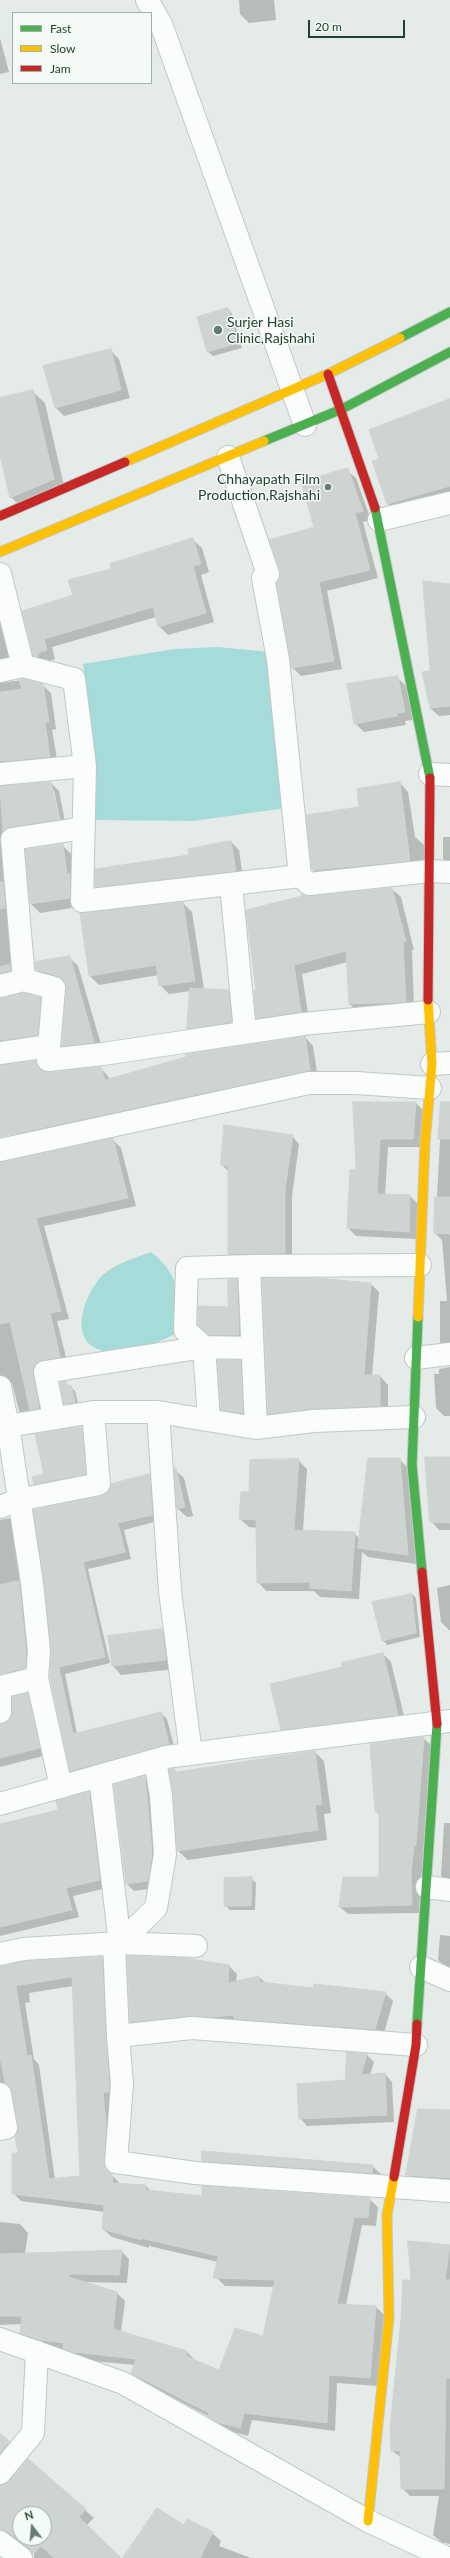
<!DOCTYPE html>
<style>
body{margin:0}
#map{position:relative;width:450px;height:2558px;overflow:hidden;background:#e5ebe8;font-family:Lato,sans-serif}
canvas{display:block}
.legend{position:absolute;left:12px;top:12px;width:140px;height:72px;box-sizing:border-box;background:#f4faf6;border:1px solid #a0b0a8;margin:0;padding:5px 7px;list-style:none;font-size:12px;color:#224032}
.legend li{display:flex;align-items:center;gap:8px;height:20px}
.legend b{width:20px;border:1px solid #a0b0a8}
.north{position:absolute;left:12px;top:2506px;width:40px;height:40px;box-sizing:border-box;background:#f4faf6;border:1px solid #a0b0a8;border-radius:50%;rotate:344deg;font-size:11px;font-weight:700;line-height:16px;text-align:center;color:#224032}
.north::after{content:'';display:block;margin:auto;width:14px;height:18px;background:#667c72;clip-path:polygon(50% 0,100% 100%,50% 72%,0 100%)}
.scale{position:absolute;left:308px;top:20px;width:97px;height:18px;box-sizing:border-box;border:2px solid #224032;border-top:0;padding-left:5px;font-size:12px;line-height:14px;white-space:nowrap;color:#224032;-webkit-text-stroke:3px #f4faf6;paint-order:stroke}
</style>
<div id="map">
<canvas width="450" height="2558"></canvas>
<ul class="legend">
<li><b style="height:5px;background:#4caf50"></b>Fast</li>
<li><b style="height:5px;background:#ffc107"></b>Slow</li>
<li><b style="height:5px;background:#c62828"></b>Jam</li>
</ul>
<div class="north">N</div>
<div class="scale">20 m</div>
</div>
<script>
const context = document.querySelector('canvas').getContext('2d');
context.lineJoin = 'round';
function fillPath(path, color) {
  context.fillStyle = color;
  context.fill(path, 'evenodd');
}
function trace(path, color, width, dash) {
  context.strokeStyle = color;
  context.lineWidth = width;
  context.lineCap = dash ? 'butt' : 'round';
  context.setLineDash(dash || []);
  context.stroke(path);
}
function drawText(font, color, halo, rows, align = 'center') {
  context.font = font + ' Lato,sans-serif';
  context.lineWidth = 3;
  context.setLineDash([]);
  context.textBaseline = 'middle';
  context.strokeStyle = halo;
  context.fillStyle = color;
  for (const [text, x, y, turn = 0] of rows) {
    context.save();
    context.translate(x, y);
    context.rotate((+turn || 0) * Math.PI / 180);
    context.textAlign = isNaN(turn) ? turn : align;
    if (halo) context.strokeText(text, 0, 0);
    context.fillText(text, 0, 0);
    context.restore();
  }
}
const water = new Path2D(`
 M218,647L270,652L286,808L193,821L94,820L91,725L83,664L174,649Z
 M151,1252C184,1278 176,1296 175,1334C157,1343 136,1352 115,1352C67,1352 79,1303 100,1278C111,1265 135,1258 151,1252Z`);
const shadow = new Path2D(`
 M239,0H274L276,20L249,23L240,14Z
 M0,38L9,72L0,74Z
 M228,309L232,314L242,348L213,356L208,352L198,318Z
 M110,350L119,359L130,398L64,416L55,407Z
 M33,392L45,403L65,490L23,509L11,497L0,451V399Z
 M450,399V497L396,512L388,504L380,460L370,431Z
 M347,470L356,478L371,520L363,522L378,578L327,591L342,669L301,676L292,667L315,528Z
 M193,540L202,548L209,572L201,575L214,622L168,635L159,626L156,617L52,647L55,659L43,664L34,655L23,612L74,596L112,569Z
 M450,585V715L439,716L430,708L431,672Z
 M0,624L7,631L15,665L0,670Z
 M397,677L406,686L413,720L405,721L406,725L364,732L355,723Z
 M23,680L42,685L51,693L56,729L52,730L58,765L0,774V683Z
 M51,783L59,791L66,827L19,835L18,979L0,985V787ZM52,790H54L61,824H59Z
 M400,783L408,792L415,837L425,846V868L323,879L314,871L308,816L361,808Z
 M443,837H450V866L443,859Z
 M231,842L239,850L243,878L104,894L96,887Z
 M62,845L71,854L78,907L40,913L31,904L27,850Z
 M392,889L401,897L414,950H412L414,1010L358,1013L350,1004L348,962L302,974L309,1020L266,1027L257,1018L255,992Z
 M183,903L192,912L204,989L228,991L233,995L236,1026L193,1033L188,1028L191,991L169,994L160,985L159,975L99,985L90,976Z
 M69,957L78,966L103,1051L71,1054L63,1046L67,984L46,979L37,970Z
 M40,998L48,1007L45,1043L0,1052V999Z
 M305,1037L313,1046L318,1079L25,1142L16,1133L0,1124V1066L35,1062L45,1073L101,1068L111,1080Z
 M450,1102V1351H448L440,1342V1301H447L442,1240L435,1233L442,1103Z
 M354,1103H416L424,1111L421,1147H388L385,1195L410,1196L418,1204L417,1239L356,1236L348,1228L357,1170Z
 M292,1136L299,1144L292,1196V1260L236,1261L229,1254V1172L222,1165Z
 M112,1139L121,1148L136,1206L44,1226L69,1319L57,1321L68,1365L51,1368L47,1416L27,1419L19,1411L12,1383H6L0,1388V1178Z
 M237,1280L241,1285L244,1339H214L204,1329L229,1308Z
 M371,1284L379,1292L372,1376H380L388,1385V1414L277,1422L269,1414Z
 M240,1361L249,1370L251,1421L231,1418L222,1409Z
 M450,1367V1416H444L436,1408L434,1374H439V1369Z
 M65,1382L75,1391L79,1407L70,1408L65,1404Z
 M81,1428L88,1435L92,1481L42,1491L34,1484L45,1475Z
 M450,1458V1530H439L431,1521Z
 M399,1459L408,1468L416,1564L368,1557L362,1552L359,1599L320,1597L314,1591H266L258,1582L257,1528L249,1527L240,1519L250,1494L298,1460L307,1469L303,1531L354,1533L360,1539Z
 M175,1470L184,1478L193,1516L187,1517L178,1509Z
 M149,1476L156,1482L158,1521L124,1530L131,1559L88,1569L110,1663L65,1674L77,1734L161,1713L167,1719L175,1750L78,1777L71,1771L52,1650L102,1497Z
 M9,1518L15,1524L31,1674L10,1678L5,1673L0,1628V1520Z
 M450,1585V1630H449L441,1622L437,1588Z
 M412,1594L416,1598L420,1637L387,1645L383,1640L373,1603Z
 M162,1630L171,1639L175,1669L121,1675L113,1666L109,1636Z
 M383,1654L391,1662L406,1724L291,1738L282,1729Z
 M27,1694L35,1702L47,1755L0,1767V1724H6L15,1719Z
 M423,1738L431,1745L419,1913L348,1914L340,1907L380,1878V1815L376,1811Z
 M315,1752L324,1761L331,1813L324,1814L327,1840L188,1860L178,1851L174,1770L177,1773Z
 M145,1777L152,1784L159,1861L155,1888L134,1891L127,1884L115,1786Z
 M89,1793L97,1800L107,1888L73,1896L79,1917L0,1936V1825L59,1811Z
 M444,1823H450V1884L441,1876Z
 M251,1878L256,1883L255,1910H230L225,1905Z
 M440,1935L450,1936V1970L438,1960Z
 M102,1958L110,1966L117,2093L111,2170L112,2175L120,2184L146,2186L152,2192L203,2197L369,2199L378,2207L376,2226L362,2225L346,2305L376,2307L384,2315L378,2386L337,2383L335,2431L252,2420L248,2436L227,2430L210,2417L141,2381L132,2373L135,2365L83,2360L72,2356L66,2350L49,2348L30,2341L21,2333L22,2324L0,2325V2222L20,2224L28,2233L25,2254L121,2251L129,2259L127,2283L85,2282L116,2292L125,2301L121,2332L187,2352L195,2360L219,2371L264,2338L275,2287L225,2286L217,2278L218,2262L149,2246V2248L112,2237L103,2229L105,2212L21,2201L13,2193L19,2154V2126L12,2090L0,2093V1967ZM73,1986L81,2177L55,2180L39,2065L34,2059L25,2003L30,2002L29,1993Z
 M229,1966L237,1974L236,1982L259,1977L266,1983L314,1989L385,1993L393,2001L383,2037L139,2030L131,2022Z
 M348,2053L367,2055L374,2062L370,2075L385,2074L392,2082L394,2122L307,2126L300,2118L346,2081Z
 M450,2111V2185L415,2183L408,2175Z
 M203,2161L372,2166L381,2174L380,2181L211,2169Z
 M410,2242L450,2246V2544L441,2542L433,2535L439,2496H410L402,2488V2458L392,2451L412,2281Z
 M0,2437L17,2451L0,2473Z
 M28,2460L94,2518L86,2526L119,2558H34V2554L17,2540L10,2537L0,2542V2486L5,2485ZM20,2514H44V2538H20Z
 M184,2527L212,2533L221,2541L219,2546L251,2558H124Z`);
const building = new Path2D(`
 M228,308L238,343L207,352L197,317Z
 M111,349L121,390L55,408L43,366Z
 M33,390L54,479L10,498L0,455V398Z
 M450,399V486L387,504L372,461L379,459L369,430Z
 M348,468L363,511L355,513L370,570L319,582L334,661L291,668L277,583L280,577V570L269,540L314,527L301,482Z
 M193,538L201,564L193,566L206,613L158,627L153,607L44,639L47,650L38,653V657L33,656L22,611L73,595L68,580L111,569L110,564Z
 M423,581L450,584V706L430,708L422,672L430,671Z
 M398,676L405,712L397,713V716L354,724L347,684Z
 M23,679L43,684L49,722L45,723L50,757L0,761V692L22,689L19,680Z
 M51,782L59,819L10,827L3,831L0,786Z
 M400,782L410,861L312,870L306,815L359,807L357,789Z
 M231,841L236,871L95,887V869L189,855L188,849Z
 M63,844L67,874L70,873V898L30,904L25,850Z
 M0,882H3L5,908L0,909Z
 M392,888L406,941L403,942L406,1002L349,1004L346,951L294,965L301,1012L256,1018L254,991H256L246,910L302,896L301,894L310,896Z
 M183,902L195,981L159,986L156,965L89,976L80,913Z
 M70,956L94,1042L62,1046L66,984L58,976L36,970L35,962Z
 M10,965L11,970L0,973V967Z
 M190,988L228,990L232,1022L187,1029Z
 M24,993L41,997L38,1035L0,1040V998Z
 M305,1036L310,1070L0,1137V1065L36,1061L42,1071L49,1072L101,1067L105,1080L186,1057V1054Z
 M353,1102H416L413,1139H380L377,1194L410,1195L409,1232L347,1228L350,1170L356,1169Z
 M441,1102H450V1139H438Z
 M224,1125L293,1135L285,1189V1253L228,1254V1166L221,1165Z
 M113,1138L128,1198L36,1218L61,1311L50,1313L60,1357L43,1360L33,1367L39,1408L30,1410L10,1322L0,1324V1162Z
 M435,1197H450V1234L434,1233Z
 M262,1278H316L371,1283L364,1375H380V1406L313,1409L268,1414Z
 M228,1279H237L239,1335H209L198,1325V1306L228,1307Z
 M217,1360H241L243,1413L221,1410Z
 M66,1381L67,1386L71,1385L75,1402L64,1404L60,1382Z
 M82,1427L86,1474L34,1484L32,1477L44,1474L35,1434Z
 M425,1457H450V1523L430,1522Z
 M368,1458H400L408,1555L358,1548Z
 M299,1459L294,1530L355,1532L351,1591L310,1588V1582L257,1583L256,1520L239,1519L241,1492H249L250,1460Z
 M176,1468L185,1507L177,1509L174,1469Z
 M150,1474L152,1515L118,1523L125,1552L83,1562L105,1657L59,1667L73,1734L161,1712L169,1744L70,1771L50,1677L51,1650L33,1510L101,1496L107,1493L111,1484Z
 M19,1581L26,1651L25,1668L0,1674V1585Z
 M412,1594L416,1633L382,1641L372,1602Z
 M162,1629L166,1660L112,1666L108,1636Z
 M383,1653L398,1715L281,1730L270,1684L342,1667L341,1663Z
 M28,1693L40,1748L0,1758V1724L11,1718L12,1697Z
 M424,1737L416,1845L414,1846L411,1871L412,1905L339,1907L343,1877H379V1811H375L370,1744Z
 M315,1751L322,1804L315,1805L318,1830L177,1851L169,1769H175V1772Z
 M145,1776L152,1853L148,1881L126,1884L114,1785Z
 M89,1792L100,1880L66,1888L72,1910L0,1927V1824L58,1810L56,1801Z
 M252,1877L251,1906H224V1878Z
 M127,1956L185,1958L229,1965L228,1983L259,1976L260,1982L313,1988L314,1984L386,1992L375,2029L234,2019V2015L212,2017L191,2016L130,2022Z
 M102,1957L109,2084V2092H103L106,2123L104,2161L105,2167L112,2174L113,2183L146,2185V2190L202,2196V2186L370,2198L368,2218L354,2217L337,2304L376,2306L370,2378L329,2375L327,2423L244,2413L240,2428L217,2422L208,2416L209,2413L131,2373L136,2359L73,2352L63,2348L64,2343L40,2340L20,2333L22,2316H0V2254L122,2250L119,2275L70,2274L69,2277L117,2292L113,2329L187,2351L186,2356L219,2370L235,2328L263,2336L275,2280L213,2278L218,2256L141,2238V2240L102,2229L104,2205L12,2194V2153H18L15,2137L18,2126L12,2092L5,2082L0,2057V1966L25,1961ZM72,1977L80,2176L49,2179L31,2055L27,2056L16,1986Z
 M347,2052L367,2054L361,2075L385,2073L387,2115L299,2119L297,2084L345,2080Z
 M418,2109L450,2110V2178L406,2175Z
 M202,2151L373,2165L372,2173L202,2161Z
 M408,2241L450,2245L445,2280H450V2378H446L444,2489H401L400,2451H391L390,2428L401,2319L403,2280H411Z
 M0,2433L10,2442L0,2453Z
 M28,2459L86,2509L79,2517L121,2558H54L41,2546L33,2555L29,2548L8,2532L0,2530V2485L9,2481ZM20,2514H44V2538H20Z
 M157,2508L184,2525L187,2519L213,2532L200,2558H123Z`);
const street = new Path2D(`
 M147,0L161,24L305,425
 M379,520L450,503
 M0,574L23,666L0,671
 M85,766L82,901L300,876L278,659L263,578L268,574L228,457
 M0,774L85,766L74,679L23,666
 M430,774L450,775
 M300,876L309,884L430,871L450,872
 M231,884L245,1032
 M24,980L54,988L48,1060L103,1054L303,1024L429,1012
 M0,986L24,980L12,839L84,828
 M0,1053L49,1046
 M432,1064L450,1063
 M0,1150L309,1083H356L430,1088
 M416,1358L450,1354
 M0,1387L8,1426L93,1412H158
 M54,1418L45,1372L204,1347L252,1348
 M209,1420L204,1347L185,1330L187,1268L249,1266
 M256,1428L249,1266L420,1265
 M0,1429L8,1426L32,1583L39,1651L37,1678L61,1787
 M0,1507L18,1500L99,1484L93,1412
 M0,1687L37,1678
 M0,1697V1712
 M191,1754L170,1591L158,1412L256,1428L314,1421L414,1417
 M0,1804L166,1757L450,1721
 M427,1887L450,1890
 M114,1943L118,2036L192,2028L416,2045
 M120,1943L156,1908L165,1854L161,1796L155,1760
 M120,1943L196,1946
 M0,1954L23,1949L120,1943L100,1776
 M421,1967L450,1980
 M118,2036L122,2084L116,2162L195,2173L450,2191
 M0,2094L6,2128L0,2129
 M0,2339L123,2383L368,2521L447,2558
 M0,2473L33,2433L37,2352
 M0,2542L21,2558`);
const fast = new Path2D(`
 M400,338L450,312
 M264,441L342,409L450,352
 M375,508L430,778
 M418,1317L412,1465L422,1572
 M417,2024L437,1724`);
const slow = new Path2D(`
 M125,462L328,374L400,338
 M0,552L264,441
 M418,1317L425,1143L432,1064L428,1000
 M368,2521L389,2318L387,2215L394,2177`);
const jam = new Path2D(`
 M328,374L375,508
 M0,516L125,462
 M428,1000L430,778
 M422,1572L437,1724
 M394,2177L416,2045L417,2024`);
const markers = [
 [218,330,5,"#667c72"],
 [328,487,4,"#667c72"]
];
const poiNames = [
 ["Surjer Hasi",227,322],
 ["Clinic,Rajshahi",227,338],
 ["Chhayapath Film",320,479,"right"],
 ["Production,Rajshahi",320,495,"right"]
];
fillPath(water, '#a5dbd9');
fillPath(shadow, '#0003');
fillPath(building, '#ced4d1');
trace(building, '#ced4d1', 1);
trace(street, '#c2c8c5', 24);
trace(fast, '#c1c9c5', 11);
trace(slow, '#c1c9c5', 11);
trace(jam, '#c1c9c5', 11);
trace(street, '#fbfcfc', 22);
trace(fast, '#4caf50', 9);
trace(slow, '#ffc107', 9);
trace(jam, '#c62828', 9);
for (const [x, y, r, color] of markers) {
  const dot = new Path2D();
  dot.arc(x, y, r, 0, 2 * Math.PI);
  context.fillStyle = color;
  context.fill(dot);
  trace(dot, '#f4faf6', 1.5);
}
drawText('14px', '#224032', '#f4faf6', poiNames, 'left');
</script>
